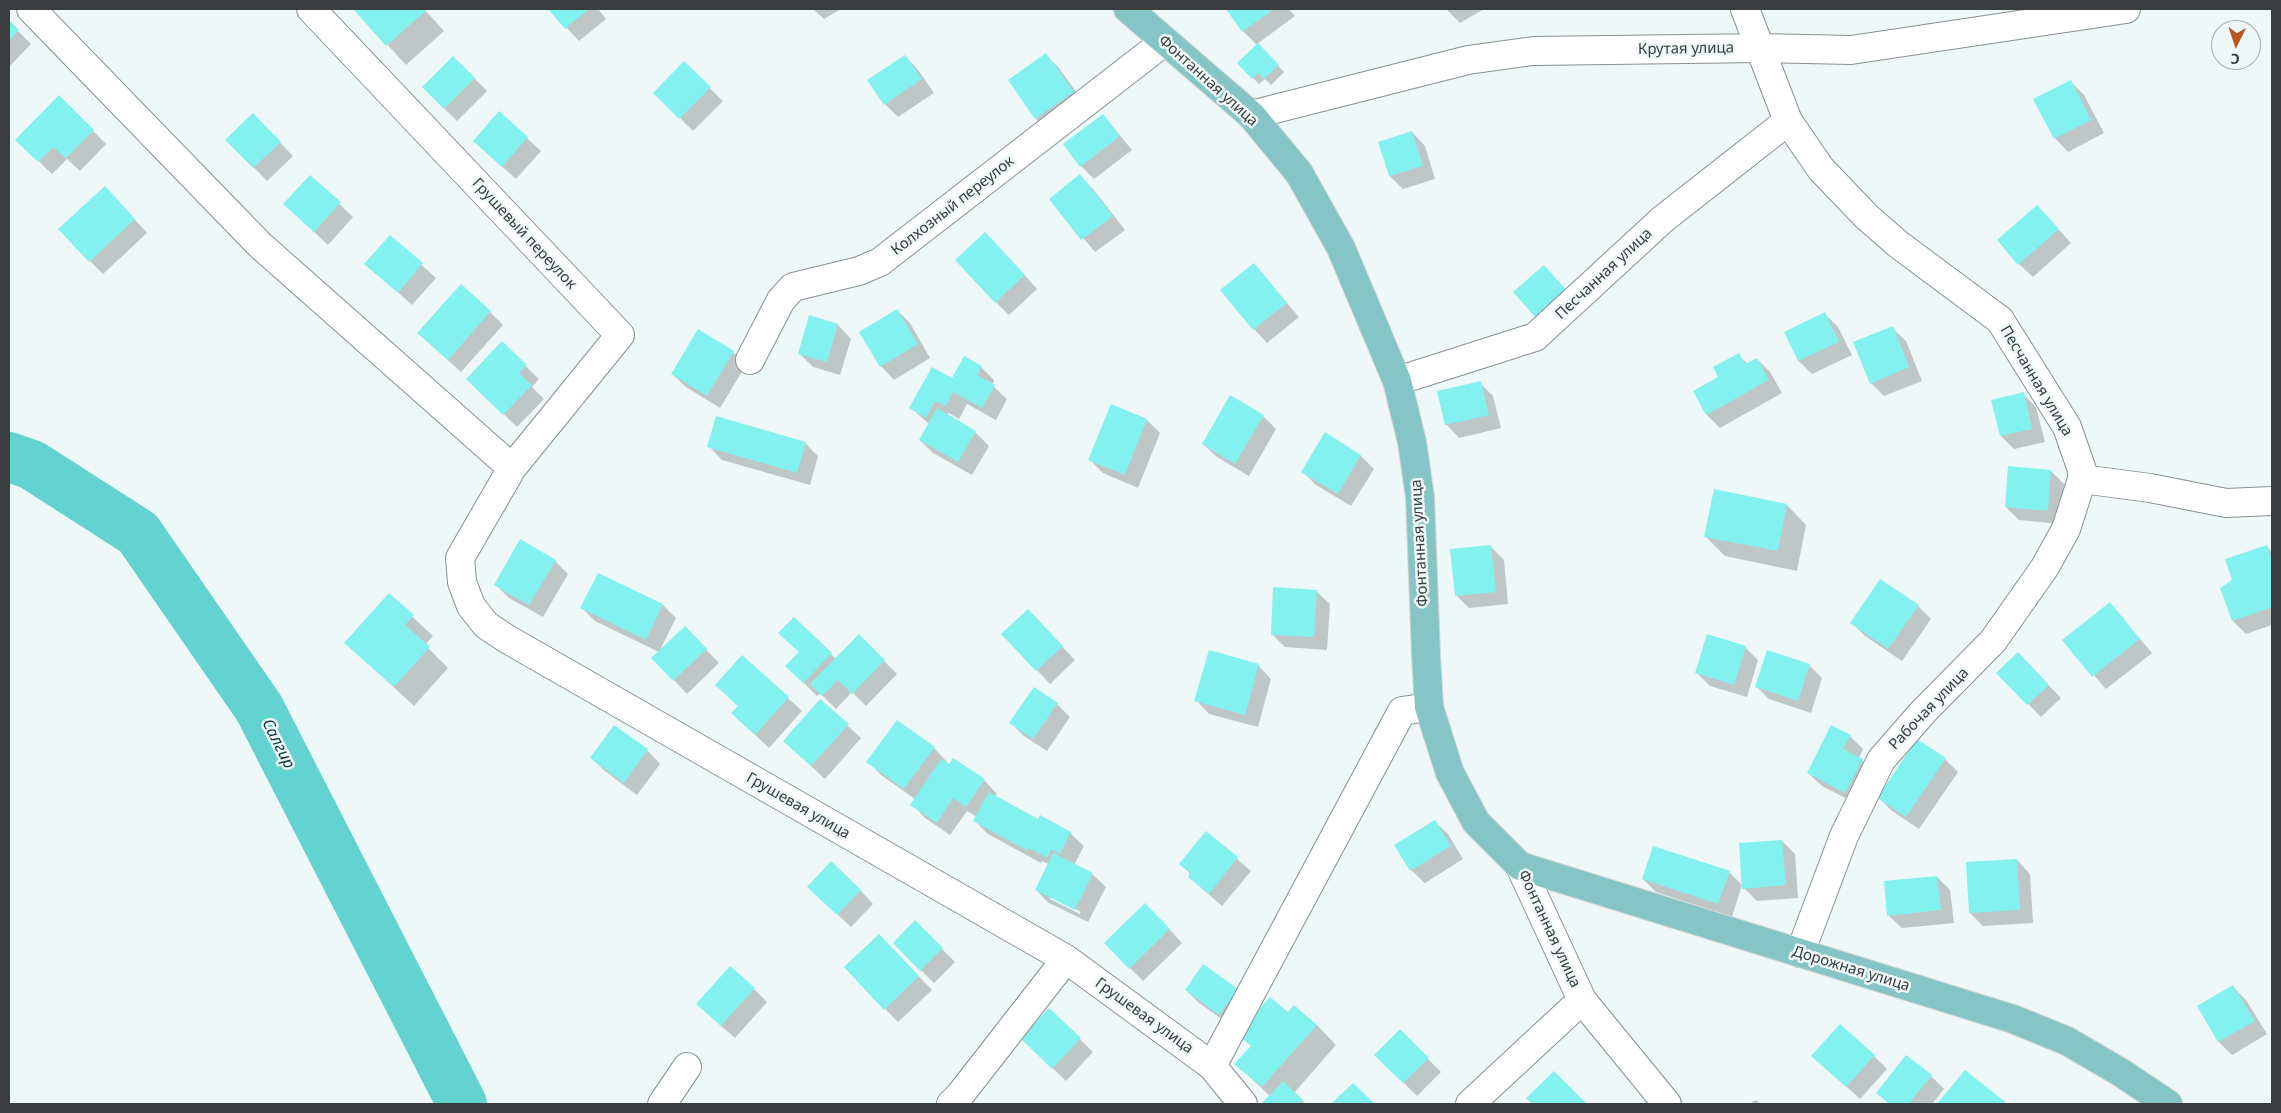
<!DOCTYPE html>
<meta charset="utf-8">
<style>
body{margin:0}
#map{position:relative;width:2281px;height:1113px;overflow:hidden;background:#eef8f8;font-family:"Noto Sans",sans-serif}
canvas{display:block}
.frame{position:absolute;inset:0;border:10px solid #393d3d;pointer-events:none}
.north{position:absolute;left:2211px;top:20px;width:50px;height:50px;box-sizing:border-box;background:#eef8f8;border:1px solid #a6adad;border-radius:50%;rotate:184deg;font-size:14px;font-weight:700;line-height:20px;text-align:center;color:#393d3d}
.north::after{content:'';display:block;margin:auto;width:18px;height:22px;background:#bb5623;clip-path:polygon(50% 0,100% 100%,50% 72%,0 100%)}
</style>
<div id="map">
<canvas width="2281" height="1113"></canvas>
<div class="frame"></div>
<div class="north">С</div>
</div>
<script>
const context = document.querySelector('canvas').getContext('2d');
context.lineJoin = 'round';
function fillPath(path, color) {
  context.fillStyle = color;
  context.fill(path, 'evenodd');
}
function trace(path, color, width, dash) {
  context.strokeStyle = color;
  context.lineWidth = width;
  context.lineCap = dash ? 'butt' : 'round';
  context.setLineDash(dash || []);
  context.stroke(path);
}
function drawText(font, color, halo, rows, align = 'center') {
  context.font = font + ' "Noto Sans",sans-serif';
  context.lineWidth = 5;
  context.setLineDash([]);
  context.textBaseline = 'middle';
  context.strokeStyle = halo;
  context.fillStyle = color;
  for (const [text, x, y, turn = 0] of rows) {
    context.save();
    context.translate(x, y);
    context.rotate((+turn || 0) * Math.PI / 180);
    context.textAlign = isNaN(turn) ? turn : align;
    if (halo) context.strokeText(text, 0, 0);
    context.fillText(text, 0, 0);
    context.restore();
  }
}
const shadow = new Path2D(`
 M355,9H424L444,31L406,65Z
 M549,9H598L606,19L579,41Z
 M813,9H841L824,19Z
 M1227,9H1289L1295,16L1257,44L1284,72L1271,85L1265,79L1259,84L1238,63L1257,45L1243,31Z
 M1446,9H1484L1460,23Z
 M9,22L31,44L9,67Z
 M1046,55L1059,68L1086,106L1050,132L1036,119L1009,81Z
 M905,56L918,70L934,93L898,117L885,104Z
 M453,57L487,91L457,121L423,87Z
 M684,63L723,101L693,131L655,93Z
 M2071,82L2084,95L2104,133L2068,152L2055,138Z
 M59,97L106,144L80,171L67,159L52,174L17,140Z
 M499,113L541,151L516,179L488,154Z
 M253,115L293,156L267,181L227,140Z
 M1103,115L1132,150L1094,179L1081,166Z
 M1412,132L1425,146L1435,179L1403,189L1390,176Z
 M310,176L353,217L328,245L284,204Z
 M1080,176L1093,189L1125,230L1095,252L1050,199Z
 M118,201L147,233L103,274L90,261Z
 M2050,220L2071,243L2033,277L2019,264Z
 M390,237L436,278L412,305L366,264Z
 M999,247L1037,289L1009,315L996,302Z
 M1254,265L1299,317L1267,343L1254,329Z
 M897,310L910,323L930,358L894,380L881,366Z
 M490,312L503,325L461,372L432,346Z
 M1825,314L1838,327L1852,355L1812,374L1799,361L1786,333Z
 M810,317L838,325L851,339L840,375L813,367L799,353Z
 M1892,328L1906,341L1922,381L1884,396L1871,383Z
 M502,343L539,379L532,387L544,399L517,427L468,379Z
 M733,352L746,365L720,408L686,387L672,374Z
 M1738,355L1748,364L1757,359L1770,372L1782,393L1720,428L1707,415L1694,392L1720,378Z
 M981,367L994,380L992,385L1007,399L996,420L967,404L959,419L949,413L947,416L975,432L989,446L972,475L933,453L920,440L929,424L911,408Z
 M1480,383L1493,396L1501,428L1459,438L1446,424Z
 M2023,394L2036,407L2045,442L2014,449L2001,436Z
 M1111,406L1147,420L1160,433L1138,488L1103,473L1090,460Z
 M1263,416L1276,429L1249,476L1217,457L1203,444Z
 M1326,434L1361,456L1374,469L1351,506L1316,485L1303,472Z
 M805,443L818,456L810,485L722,460L709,446Z
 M2051,471L2064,484L2060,524L2019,520L2006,507Z
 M1787,505L1806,525L1797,571L1725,556L1706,537Z
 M2266,546L2272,552V625L2246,634L2233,621L2234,580Z
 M1491,547L1504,560L1508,604L1469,608L1456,595Z
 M555,561L568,574L543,617L509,598L495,584Z
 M1316,591L1330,604L1327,650L1285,647L1272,634Z
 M389,595L433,636L425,645L448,668L414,706L346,643Z
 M2110,604L2152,653L2106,689L2064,641Z
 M663,605L676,618L659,652L595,621L582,608Z
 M1918,606L1931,619L1902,661L1865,636L1852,623Z
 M794,618L836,659L859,636L897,674L866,706L852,692L836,709L820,693L817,696L787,666L800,652Z
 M1041,624L1075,660L1050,684L1003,634Z
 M685,628L719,663L687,694L653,658Z
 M1745,647L1758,660L1747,697L1710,686L1696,672Z
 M742,657L802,711L769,748L732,713L739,706Z
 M1258,665L1271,679L1258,727L1209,714L1196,700Z
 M1809,665L1822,678L1811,713L1769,699L1756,686Z
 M2031,667L2061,698L2041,717L1998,673Z
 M820,701L861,738L825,779L784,741Z
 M1057,704L1070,717L1047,751L1024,736L1011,723Z
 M897,722L934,748L947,762L946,764L984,780L997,794L995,797L1039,820L1070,833L1084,846L1074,865L1092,874L1106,887L1088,922L1049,903L1036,890L1049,864L1042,861L1041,863L988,834L975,821L977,817L967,811L950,835L925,818L912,804L915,799L881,775L868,761ZM1050,896L1081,912L1080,914L1050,899Z
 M614,727L647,750L660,764L637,795L605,771L591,758Z
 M1850,736L1863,749L1859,758L1875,773L1859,805L1822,786L1808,773Z
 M1945,759L1958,772L1919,829L1892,811L1879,798Z
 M1434,821L1448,834L1463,859L1425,883L1411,870L1396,845Z
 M1206,833L1251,871L1222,906L1189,877L1191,875L1181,864Z
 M1782,841L1795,854L1798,898L1757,901L1744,888Z
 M2017,860L2030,874L2033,923L1983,926L1970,913Z
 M1729,872L1742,885L1732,917L1656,892L1643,879Z
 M1937,877L1950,890L1954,923L1902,928L1888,915Z
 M860,890L873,904L851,927L822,900Z
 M1158,917L1182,943L1143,981L1105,943Z
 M915,922L955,962L934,983L894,943Z
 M892,949L932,990L898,1022L845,968Z
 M2233,987L2246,1000L2267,1034L2232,1055L2219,1042L2199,1007Z
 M754,989L767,1002L735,1038L711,1017Z
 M1186,990H1237L1233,1027L1199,1003Z
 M1049,1010L1093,1052L1066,1081L1035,1051Z
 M1288,1014L1317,1025L1336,1045L1294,1093L1306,1104H1263L1270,1096L1236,1064Z
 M1400,1031L1441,1072L1417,1096L1376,1055Z
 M1813,1056H1874L1887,1069L1860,1099Z
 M1554,1072L1585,1104H1534L1528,1098Z
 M1965,1072L2005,1104H1938Z
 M1931,1076L1944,1089L1932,1104H1889L1878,1093Z
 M1756,1100L1761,1104H1749Z`);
const river = new Path2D(`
 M9,457L32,465L138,533L259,708L462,1104`);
const building = new Path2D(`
 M353,9H424L426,11L386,46Z
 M548,9H589L565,29Z
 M1226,9H1274L1242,32Z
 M9,20L19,30L9,40Z
 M1258,43L1279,65L1264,79L1258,73L1252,79L1237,63Z
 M1046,53L1074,92L1035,119L1008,80Z
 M905,55L922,79L884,105L867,80Z
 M453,56L475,78L444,109L422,87Z
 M684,61L711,87L679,119L653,93Z
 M2071,80L2091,120L2054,139L2033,99Z
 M59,95L94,130L66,158L53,147L38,162L15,140Z
 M499,111L528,137L502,167L473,141Z
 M253,113L281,142L253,168L225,140Z
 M1103,114L1120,136L1080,167L1063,144Z
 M1412,131L1423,166L1389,176L1378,142Z
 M1080,174L1113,216L1081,240L1049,199Z
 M310,175L341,202L314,232L283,204Z
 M105,186L135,219L89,262L58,229Z
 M2037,205L2059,229L2018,265L1997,240Z
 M985,232L1025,275L995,303L955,260Z
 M390,235L423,263L398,293L364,264Z
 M1254,263L1287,303L1253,330L1220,290Z
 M1544,265L1569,293L1538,320L1513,292Z
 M461,284L491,311L448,360L417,333Z
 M897,309L918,344L880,367L859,332Z
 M1825,312L1839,342L1798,361L1784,332Z
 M809,315L838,324L827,362L798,354Z
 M1893,326L1909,367L1870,384L1853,342Z
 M698,329L734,351L707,396L671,374Z
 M502,341L527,365L519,373L532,385L503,415L466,379Z
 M1739,353L1745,364L1757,358L1769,380L1706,415L1693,391L1718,377L1713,367Z
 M964,356L982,366L977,375L995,385L982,408L953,392L946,406L935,401L926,418L909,408L932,367L952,378Z
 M1481,381L1489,415L1445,425L1437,391Z
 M2024,392L2032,429L2000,436L1991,400Z
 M1230,395L1264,415L1235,464L1202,444Z
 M1111,404L1147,419L1125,475L1088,460Z
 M937,408L976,431L958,462L919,440Z
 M716,416L806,442L797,473L707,447Z
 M1325,432L1361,455L1338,494L1301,472Z
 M2008,466L2051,470L2048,511L2005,507Z
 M1714,489L1787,504L1778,551L1704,537Z
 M520,539L556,560L529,605L494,585Z
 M1491,545L1496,592L1455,596L1450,549Z
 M2267,545L2272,560V607L2232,621L2220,588L2232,580L2225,559Z
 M598,573L663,604L646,640L580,608Z
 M1880,579L1919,605L1888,649L1850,623Z
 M1273,587L1317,590L1314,637L1271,635Z
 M389,593L414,615L405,625L430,647L394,687L344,643Z
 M2110,602L2140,639L2092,677L2062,640Z
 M1028,609L1063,646L1036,671L1001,634Z
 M794,617L832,653L803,683L785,666L799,652L778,633Z
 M685,626L707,649L673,681L651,658Z
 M859,634L885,660L852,694L838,680L822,696L810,684Z
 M1707,634L1746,646L1734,685L1695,673Z
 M1209,650L1259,664L1245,715L1194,701Z
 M1767,650L1810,664L1798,701L1755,687Z
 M2018,652L2049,685L2027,705L1996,673Z
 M742,655L789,697L755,735L731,713L738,706L715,685Z
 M1034,687L1058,703L1033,739L1009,723Z
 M820,699L849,724L811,766L783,741Z
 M897,720L935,747L904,789L866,762Z
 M614,725L648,749L624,783L590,758Z
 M1831,725L1851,735L1843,749L1863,759L1845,793L1807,773Z
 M1917,739L1946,758L1906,817L1877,798Z
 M953,758L985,779L966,807L953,798L937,823L910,805L941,759L949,764Z
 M989,792L1038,819L1040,815L1071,832L1060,854L1051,849L1047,858L1029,848L1028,851L973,821Z
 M1435,820L1451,846L1410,871L1394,845Z
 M1206,831L1238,857L1209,894L1188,877L1190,873L1179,864Z
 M1782,840L1786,885L1742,889L1739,843Z
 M1653,846L1730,871L1718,904L1642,879Z
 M1053,853L1093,873L1075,910L1035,890Z
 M2017,859L2020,910L1969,913L1966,862Z
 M831,861L861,890L837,915L807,887Z
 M1937,876L1941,910L1887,916L1884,881Z
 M1145,903L1170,929L1129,969L1104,943Z
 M915,920L943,948L920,971L893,943Z
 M879,934L919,976L884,1010L844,967Z
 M1203,964L1238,989L1219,1015L1185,990Z
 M730,966L755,988L721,1026L696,1004Z
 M2233,985L2255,1021L2218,1042L2197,1006Z
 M1270,997L1288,1012L1294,1005L1317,1025L1262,1087L1234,1064L1251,1046L1237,1034Z
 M1049,1008L1081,1038L1052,1069L1020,1038Z
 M1840,1024L1875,1055L1846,1087L1811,1056Z
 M1400,1029L1429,1058L1403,1083L1374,1055Z
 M1906,1055L1932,1075L1909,1104H1890L1876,1093Z
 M1965,1070L2005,1102L2003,1104H1937Z
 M1554,1071L1587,1104H1532L1526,1098Z
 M1283,1081L1303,1100L1299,1104H1261Z
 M1353,1083L1375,1104H1331Z`);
const minor = new Path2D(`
 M31,9L260,245L512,468
 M311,9L620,335L512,468L460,558L462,582L471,606L486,625L507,639L1066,959L1212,1066L1243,1104
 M1745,9L1788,121L1821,169L1867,217L1898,244L2000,320L2067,427L2082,470V479L2150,488L2226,503L2272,501
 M1251,115L1468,60L1533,51L1761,48L1851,50L2126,9
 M750,360L781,300L793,287L859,271L880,262L1164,42
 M1397,381L1535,337L1663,219L1788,121
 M1520,866L1582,1000L1667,1104
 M1800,953L1844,836L1881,760L1923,712L1993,641L2045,567L2066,529L2082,479
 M1212,1066L1402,711L1429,707
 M662,1104L687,1067
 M951,1104L960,1095L1066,959
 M1470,1104L1582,1000`);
const major = new Path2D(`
 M1128,9L1251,115L1299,173L1341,248L1397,381L1412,442L1420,497L1426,655L1429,707L1450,773L1476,822L1520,866L2013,1019L2067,1041L2120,1072L2168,1104`);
const streetNames = [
 ["Крутая улица",1686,49,-1],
 ["Фонтанная улица",1208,81,42],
 ["Колхозный переулок",953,206,-38],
 ["Грушевый переулок",524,234,47],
 ["Песчанная улица",1604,274,-43],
 ["Песчанная улица",2036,381,59],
 ["Фонтанная улица",1420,543,-93],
 ["Рабочая улица",1929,709,-46],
 ["Грушевая улица",798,806,30],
 ["Фонтанная улица",1549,929,65],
 ["Дорожная улица",1851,969,17],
 ["Грушевая улица",1144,1016,36]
];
const waterNames = [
 ["Салгир",278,744,63]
];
fillPath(shadow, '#0003');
trace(river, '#63d3d2', 50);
fillPath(building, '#83f1f0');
trace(minor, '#879190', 30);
trace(major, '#d3d4d4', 30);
trace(minor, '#fff', 28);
trace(major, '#85c5c5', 28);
drawText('15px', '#393d3d', '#eef8f8', streetNames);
drawText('italic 16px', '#033a3a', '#eef8f8', waterNames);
</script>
